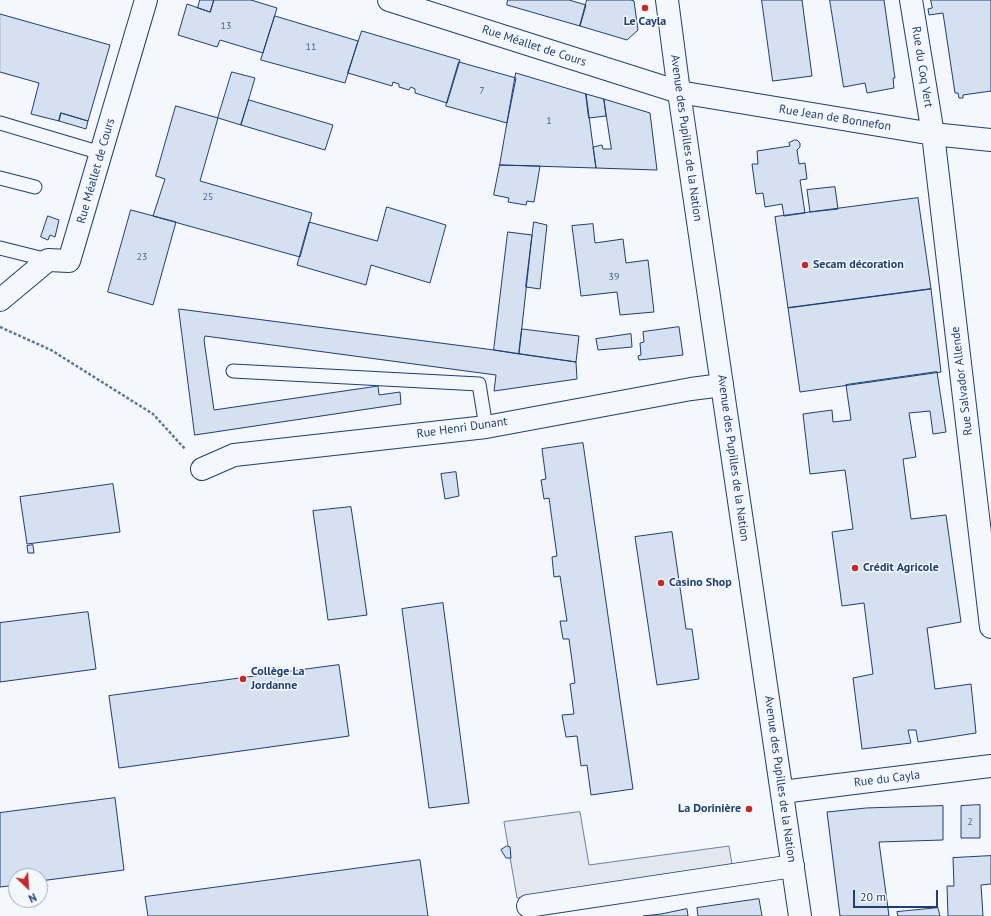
<!DOCTYPE html>
<meta charset="utf-8">
<style>
body{margin:0}
#map{position:relative;width:991px;height:916px;overflow:hidden;background:#f4f7fb;font-family:"PT Sans",sans-serif}
canvas{display:block}
.north{position:absolute;left:8px;top:868px;width:40px;height:40px;box-sizing:border-box;background:#f4f7fb;border:1px solid #9eadc5;border-radius:50%;rotate:155deg;font-size:11px;font-weight:700;line-height:16px;text-align:center;color:#1d3f73}
.north::after{content:'';display:block;margin:auto;width:14px;height:18px;background:#c62828;clip-path:polygon(50% 0,100% 100%,50% 72%,0 100%)}
.scale{position:absolute;left:853px;top:890px;width:85px;height:18px;box-sizing:border-box;border:2px solid #1d3f73;border-top:0;padding-left:5px;font-size:12px;line-height:14px;white-space:nowrap;color:#1d3f73;-webkit-text-stroke:3px #f4f7fb;paint-order:stroke}
</style>
<div id="map">
<canvas width="991" height="916"></canvas>
<div class="north">N</div>
<div class="scale">20 m</div>
</div>
<script>
const context = document.querySelector('canvas').getContext('2d');
context.lineJoin = 'round';
function fillPath(path, color) {
  context.fillStyle = color;
  context.fill(path, 'evenodd');
}
function trace(path, color, width, dash) {
  context.strokeStyle = color;
  context.lineWidth = width;
  context.lineCap = dash ? 'butt' : 'round';
  context.setLineDash(dash || []);
  context.stroke(path);
}
function drawText(font, color, halo, rows, align = 'center') {
  context.font = font + ' "PT Sans",sans-serif';
  context.lineWidth = 3;
  context.setLineDash([]);
  context.textBaseline = 'middle';
  context.strokeStyle = halo;
  context.fillStyle = color;
  for (const [text, x, y, turn = 0] of rows) {
    context.save();
    context.translate(x, y);
    context.rotate((+turn || 0) * Math.PI / 180);
    context.textAlign = isNaN(turn) ? turn : align;
    if (halo) context.strokeText(text, 0, 0);
    context.fillText(text, 0, 0);
    context.restore();
  }
}
const parking = new Path2D(`
 M580,812L589,865L729,846L732,865L517,898L504,822Z`);
const building = new Path2D(`
 M200,0H214L210,12L198,8Z
 M214,0H251L277,8L263,53L220,40L217,47L178,35L187,4L210,12Z
 M508,0H569L586,5L580,26L507,5Z
 M587,0H631L634,1L638,30L627,40L580,26Z
 M762,0H802L812,76L773,81Z
 M830,0H884L895,78H893L894,88L867,93L865,83L844,87Z
 M931,0H991V91L963,95V98H959L958,93H955L943,13L929,15L928,9L932,8Z
 M0,14L110,45L88,121L61,113L59,121L31,114L39,83L0,72Z
 M275,16L358,41L345,83L261,60Z
 M362,31L460,60L447,103L415,93V89L411,87L409,90L399,87V84L393,82L392,86L348,73Z
 M459,62L516,78L507,123L446,106Z
 M232,72L255,78L241,125L218,118Z
 M516,73L586,94L596,168L500,165Z
 M586,94L604,99L606,116L589,118Z
 M604,99L650,113L657,170L596,168L593,147L602,145L603,149H611Z
 M249,100L333,125L325,150L241,125Z
 M176,106L218,118L200,181L312,213L300,257L153,216L165,179L156,176Z
 M61,113L88,121L86,129L59,121Z
 M795,140H797L800,143V147L797,150L799,164L805,163L807,179L800,180L805,213L784,216L782,204L765,207L763,193L756,194L752,164H758L757,151L790,146L789,143Z
 M500,165L540,166L534,202L527,201L526,205L508,202L509,198L494,195Z
 M835,187L838,209L810,212L807,190Z
 M918,198L931,289L788,308L775,217Z
 M387,207L446,225L430,283L371,265L366,285L297,265L309,222L377,241Z
 M131,210L176,222L153,305L108,292Z
 M48,216L59,220L55,237L50,235L48,240L41,237Z
 M534,222L547,225L540,289L526,287Z
 M593,224L595,243L623,239L626,263L648,260L654,312L620,315L617,292L581,296L572,226Z
 M508,232L532,235L519,354L494,350Z
 M931,289L941,372L800,392L788,308Z
 M179,309L494,350L576,362L577,379L494,391L496,375L205,336L204,340L214,410L378,386L379,395L400,392L401,404L195,435Z
 M679,327L683,355L639,360L638,356L641,355L640,343L644,342L643,332Z
 M522,329L579,336L576,362L519,354Z
 M631,334L632,347L598,350L596,339Z
 M937,372L946,432L933,434L930,411L909,413L916,457L903,459L911,519L946,515L961,622L927,628L935,689L971,684L976,733L918,742L916,730H908L911,743L862,749L853,678L873,674L864,603L842,606L832,532L853,529L845,470L810,474L803,414L832,410L833,422L851,420L846,385Z
 M583,443L633,789L591,795L587,765L581,766L577,736L566,737L562,715L574,714L570,684L575,683L569,639H563L560,621H567L560,576L554,577L552,557L557,556L549,498L544,499L541,480L546,479L542,449Z
 M456,472L459,496L445,499L441,474Z
 M113,484L120,532L27,544L20,497Z
 M351,507L367,615L328,620L313,511Z
 M672,532L686,629H692L699,679L657,685L635,537Z
 M33,545L34,553H28L27,546Z
 M443,603L469,803L429,808L402,609Z
 M88,612L96,669L0,682V623Z
 M339,665L349,736L119,768L109,696Z
 M115,798L124,870L40,881V876H16V885L0,887V813Z
 M980,805V838H961V806Z
 M943,806V840L879,842L889,916H840L827,812L866,808Z
 M507,846L510,847L511,858H506L501,850Z
 M991,856V884L981,885L983,916H948L947,886H954L953,858Z
 M420,860L428,916H148L145,897Z
 M759,899L762,916H698L697,908Z
 M938,908L940,916H898L897,912Z
 M687,909L688,916H643L661,914Z`);
const path = new Path2D(`
 M0,327L51,350L153,414L185,449`);
const lane = new Path2D(`
 M0,123L101,153
 M0,178L35,187
 M0,248L48,260
 M233,371L479,384L486,427`);
const street = new Path2D(`
 M389,0L679,92L933,134L991,140
 M911,0L933,134L991,627
 M0,300L48,260L69,261L146,0
 M202,469L234,455L486,427L691,389L722,385
 M782,792L991,766
 M528,906L793,866`);
const secondary = new Path2D(`
 M667,0L679,92L787,828L800,916`);
const markers = [
 [645,8,4,"#c62828"],
 [805,265,4,"#c62828"],
 [855,568,4,"#c62828"],
 [661,583,4,"#c62828"],
 [243,679,4,"#c62828"],
 [749,809,4,"#c62828"]
];
const numberNames = [
 ["13",226,26],
 ["11",311,47],
 ["7",482,91],
 ["1",549,121],
 ["25",208,197],
 ["23",142,257],
 ["39",614,277],
 ["2",970,822]
];
const poiNames = [
 ["Le Cayla",645,22,"center"],
 ["Secam décoration",813,265],
 ["Crédit Agricole",863,568],
 ["Casino Shop",669,583],
 ["Collège La",251,672],
 ["Jordanne",251,686],
 ["La Dorinière",741,809,"right"]
];
const streetNames = [
 ["Rue Méallet de Cours",534,46,18],
 ["Rue du Coq Vert",922,67,81],
 ["Rue Jean de Bonnefon",835,118,9],
 ["Avenue des Pupilles de la Nation",686,138,82],
 ["Rue Méallet de Cours",96,171,-74],
 ["Rue Salvador Allende",962,381,-97],
 ["Rue Henri Dunant",462,428,-8],
 ["Avenue des Pupilles de la Nation",733,458,82],
 ["Avenue des Pupilles de la Nation",780,779,82],
 ["Rue du Cayla",887,779,-7]
];
fillPath(parking, '#e3e8f0');
trace(parking, '#687fa3', 1);
fillPath(building, '#d5e0f0');
trace(building, '#1d3f73', 1);
trace(lane, '#1d3f73', 15);
trace(street, '#1d3f73', 24);
trace(secondary, '#1d3f73', 24);
trace(path, '#5e769c', 2.5, [3, 2]);
trace(lane, '#f4f7fb', 13);
trace(street, '#f4f7fb', 22);
trace(secondary, '#f4f7fb', 22);
for (const [x, y, r, color] of markers) {
  const dot = new Path2D();
  dot.arc(x, y, r, 0, 2 * Math.PI);
  context.fillStyle = color;
  context.fill(dot);
  trace(dot, '#f4f7fb', 1.5);
}
drawText('10px', '#4b6792', null, numberNames);
drawText('bold 12px', '#1d3f73', '#f4f7fb', poiNames, 'left');
drawText('12px', '#1d3f73', '#f4f7fb', streetNames);
</script>
